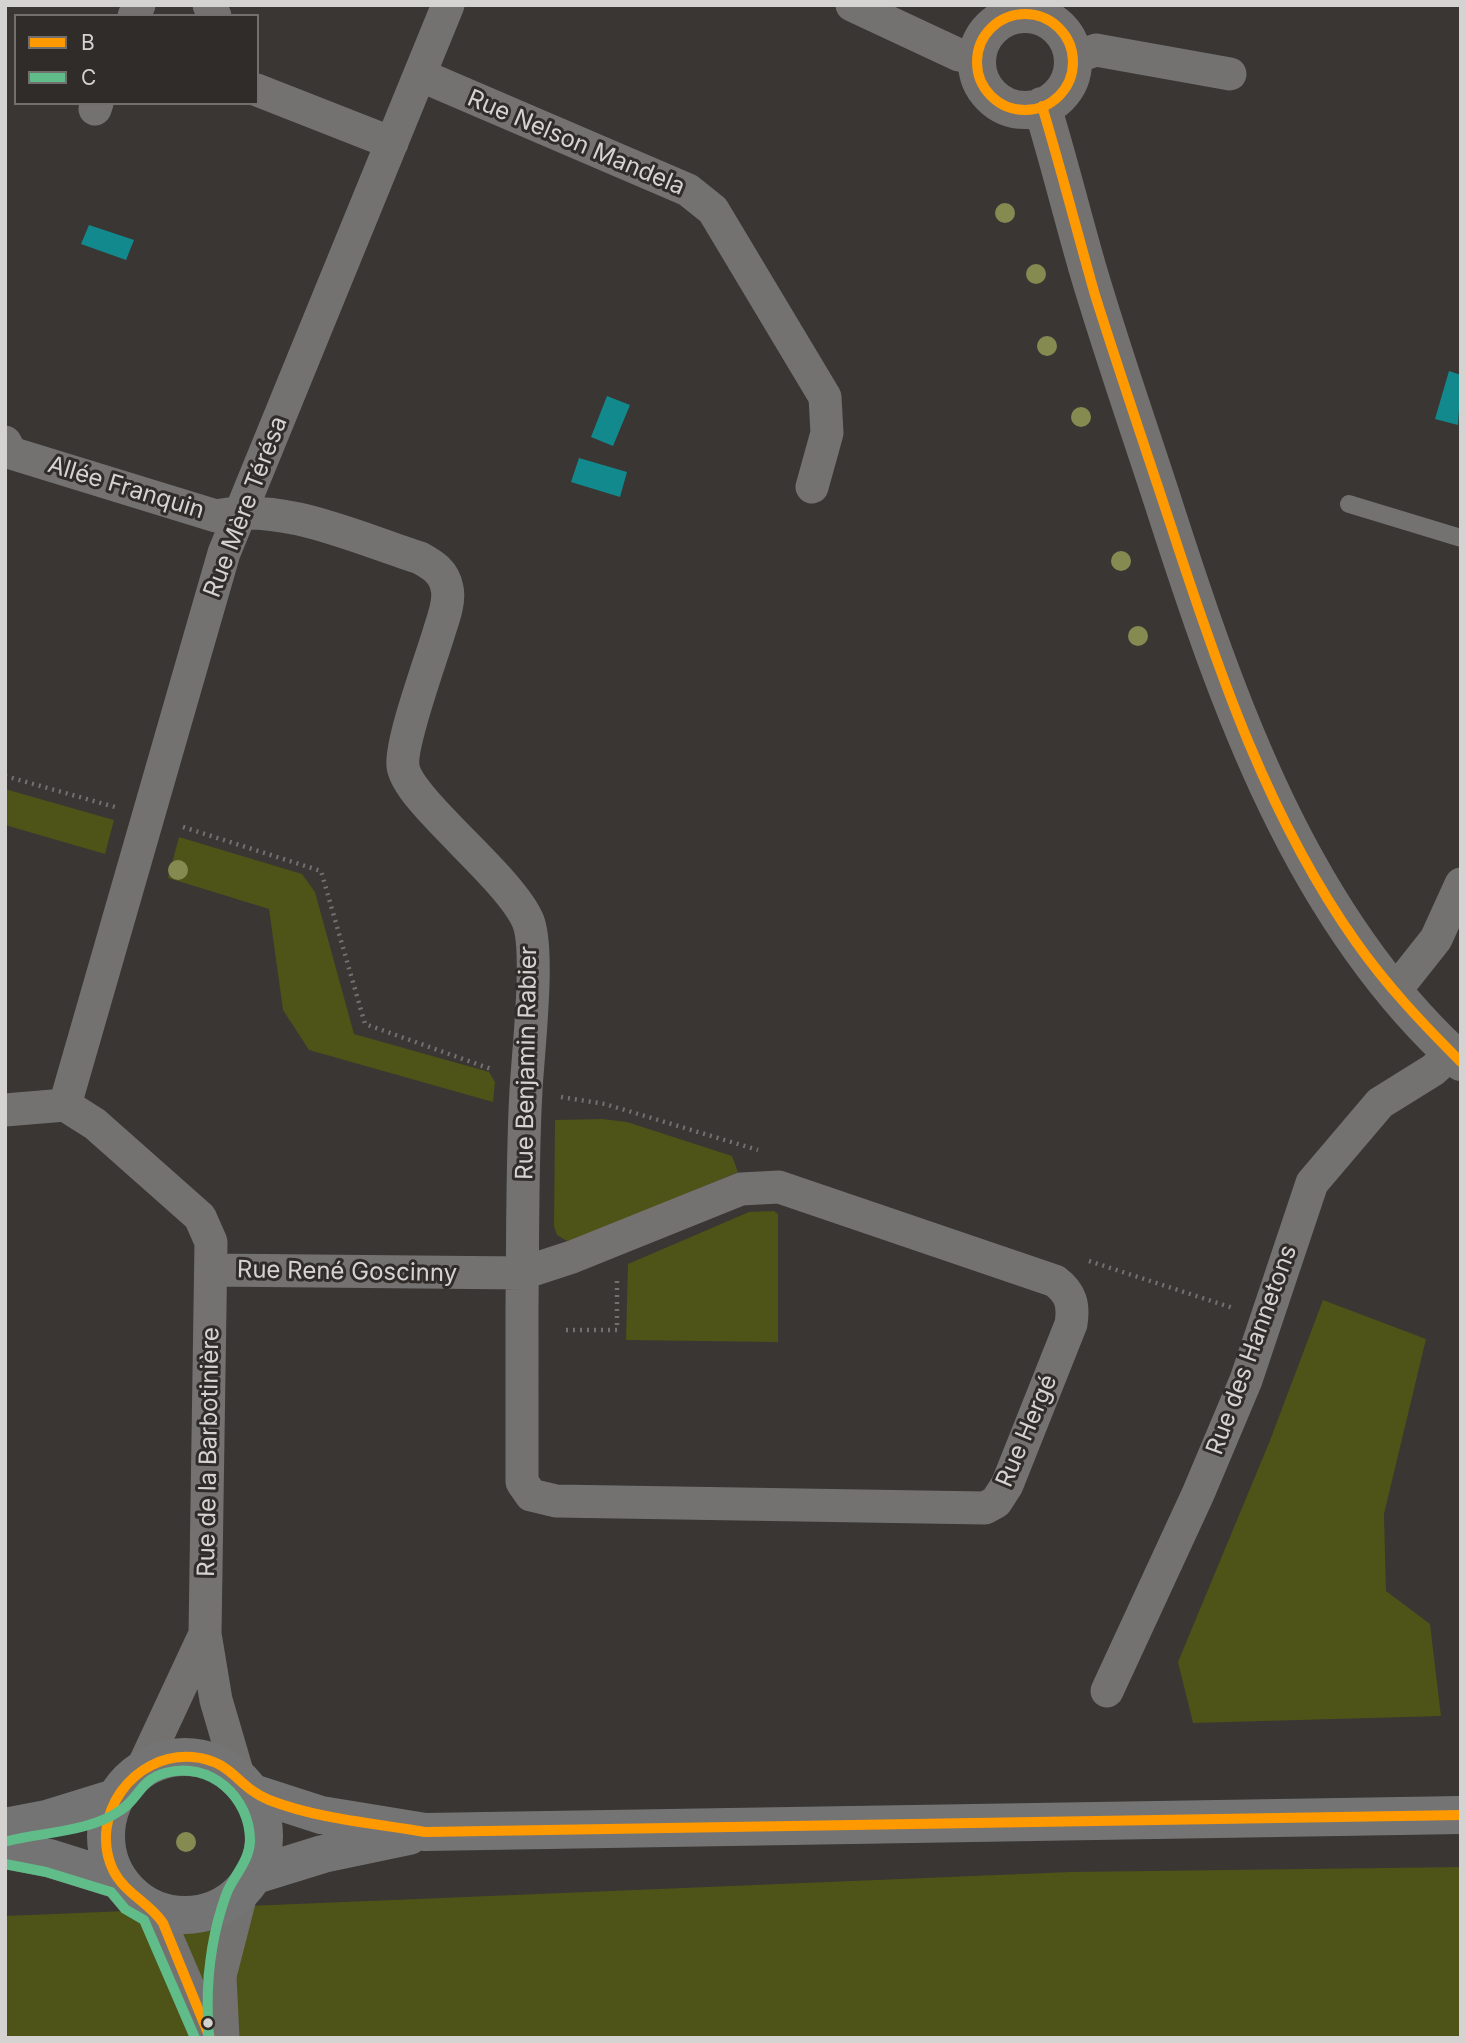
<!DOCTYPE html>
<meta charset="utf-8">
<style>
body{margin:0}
#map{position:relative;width:1466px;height:2043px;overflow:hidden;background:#393634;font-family:Inter,sans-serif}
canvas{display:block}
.frame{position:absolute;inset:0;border:7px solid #d5d3d1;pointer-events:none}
.legend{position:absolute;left:14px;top:14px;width:245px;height:91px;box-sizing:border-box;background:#302c29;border:2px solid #726f6c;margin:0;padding:9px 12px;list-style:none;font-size:21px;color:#d5d3d1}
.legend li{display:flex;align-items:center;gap:14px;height:35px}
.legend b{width:35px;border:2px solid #726f6c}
</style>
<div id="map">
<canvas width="1466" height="2043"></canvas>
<div class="frame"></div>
<ul class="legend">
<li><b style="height:9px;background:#f90"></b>B</li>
<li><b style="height:9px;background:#60bc88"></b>C</li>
</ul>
</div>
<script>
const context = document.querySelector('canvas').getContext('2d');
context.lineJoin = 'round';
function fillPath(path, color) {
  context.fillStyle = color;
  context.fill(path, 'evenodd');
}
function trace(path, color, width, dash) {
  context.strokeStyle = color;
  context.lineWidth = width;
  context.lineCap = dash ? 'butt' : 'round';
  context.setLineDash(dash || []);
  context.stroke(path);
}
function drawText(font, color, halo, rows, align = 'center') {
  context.font = font + ' Inter,sans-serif';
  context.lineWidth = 6;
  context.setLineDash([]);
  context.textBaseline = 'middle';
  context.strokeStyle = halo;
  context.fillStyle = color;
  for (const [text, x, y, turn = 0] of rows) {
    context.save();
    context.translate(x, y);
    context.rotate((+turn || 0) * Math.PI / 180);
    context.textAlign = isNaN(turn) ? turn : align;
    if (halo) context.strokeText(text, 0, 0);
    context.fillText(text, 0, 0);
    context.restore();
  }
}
const green = new Path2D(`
 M5,789L114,820L105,854L5,825Z
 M179,837L302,874L315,892L354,1034L489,1072L495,1082L493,1102L309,1050L283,1010L269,909L168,878Z
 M602,1119L627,1122L732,1156L738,1172L578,1240L567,1241L557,1235L554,1226L555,1120Z
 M774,1211L778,1214V1342L626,1340L628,1264L749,1212Z
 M1323,1300L1426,1339L1384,1514L1386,1591L1430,1624L1441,1716L1193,1723L1178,1662L1269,1443Z
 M1461,1867V2038H5V1916L1070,1872Z`);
const water = new Path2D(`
 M89,225L134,240L126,260L81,244Z
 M1449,371L1461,375L1458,425L1435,419Z
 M607,396L630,405L613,446L591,437Z
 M579,458L627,472L620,497L571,482Z`);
const path = new Path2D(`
 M5,776L115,807
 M183,827L321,871L365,1024L491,1069
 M561,1097L605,1104L758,1150
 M1089,1261L1233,1308
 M566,1330H617V1277`);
const lane = new Path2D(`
 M1349,504L1461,538`);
const street = new Path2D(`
 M209,5L215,16
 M852,5L959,55L977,59
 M134,16L139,5
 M1073,58L1096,50L1230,74
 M420,75L688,190L713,210L825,397L827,433L812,487
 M257,90L392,143
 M95,109L97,103
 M5,442L11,453L216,516C282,502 357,538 420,558C433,565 444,572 447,588C450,600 444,617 440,629C432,657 400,742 403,766C406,799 509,876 528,921C540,951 528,1053 526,1090C522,1162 523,1234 522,1306V1482L531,1495L556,1501L985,1508L996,1502L1007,1485L1071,1324C1074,1305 1071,1293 1055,1281L779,1187L741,1189L572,1257L523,1273L211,1270
 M1394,992L1436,939L1461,884
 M65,1105L224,553L448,5
 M5,1110L65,1105L95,1124L200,1217L211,1242L205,1634L216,1700L238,1775
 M1107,1691L1198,1494L1246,1380L1312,1183L1380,1103L1433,1070L1452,1053
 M142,1769L205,1634
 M155,1910L210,2038
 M223,2038L220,1976L241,1894`);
const secondary = new Path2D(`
 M106 1836a79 79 0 1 1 158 0a79 79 0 1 1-158 0Z
 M253,1793L321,1815L425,1832L1461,1815
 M5,1827L47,1819L115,1798
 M5,1850L49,1858L119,1880
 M255,1875L323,1854L409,1836`);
const primary = new Path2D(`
 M977 62a48 48 0 1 1 96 0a48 48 0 1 1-96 0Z
 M1042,106C1059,161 1072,215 1088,270C1111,348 1138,425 1163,502C1227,701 1301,918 1461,1062`);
const bus1 = new Path2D(`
 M977 62a48 48 0 1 1 96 0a48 48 0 1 1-96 0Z
 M1042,106C1061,169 1077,232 1095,295C1120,374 1147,453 1173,532C1219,673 1269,819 1356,942C1387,986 1423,1024 1461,1062
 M210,2038L163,1923C149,1902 125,1894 113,1870C88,1816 133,1753 192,1757C232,1760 237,1787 269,1800C318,1819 373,1823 425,1832L1461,1815`);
const bus2 = new Path2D(`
 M8,1841C44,1832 90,1832 121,1810C139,1798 140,1780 165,1773C210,1760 251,1798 250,1842C249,1862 232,1878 226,1895C209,1942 205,1989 209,2038
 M5,1864L46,1872L111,1892L125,1909L144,1920L195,2038`);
const trees = [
 [1005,213],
 [1036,274],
 [1047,346],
 [1081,417],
 [1121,561],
 [1138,636],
 [178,870],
 [186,1842]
];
const markers = [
 [208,2023,6,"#d5d3d1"]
];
const streetNames = [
 ["Rue Nelson Mandela",576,143,23],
 ["Allée Franquin",126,488,17],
 ["Rue Mère Térésa",246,507,-69],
 ["Rue Benjamin Rabier",527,1063,-89],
 ["Rue René Goscinny",347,1272,1],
 ["Rue des Hannetons",1252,1350,-70],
 ["Rue Hergé",1027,1431,-67],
 ["Rue de la Barbotinière",209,1452,-89]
];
fillPath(green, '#4e5317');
fillPath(water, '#128a8d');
trace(path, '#717170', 4.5, [2, 5]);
trace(lane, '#737271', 18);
trace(street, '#737271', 33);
trace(secondary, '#757474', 38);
trace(primary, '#747271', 38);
trace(bus1, '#f90', 10);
trace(bus2, '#60bc88', 10);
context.fillStyle = '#858a50';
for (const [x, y] of trees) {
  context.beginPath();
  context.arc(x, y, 10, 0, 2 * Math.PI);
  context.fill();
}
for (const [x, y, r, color] of markers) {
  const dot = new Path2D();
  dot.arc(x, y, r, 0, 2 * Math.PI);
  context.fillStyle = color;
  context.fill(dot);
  trace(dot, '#302c29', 2.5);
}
drawText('24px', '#d5d3d1', '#302c29', streetNames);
</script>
